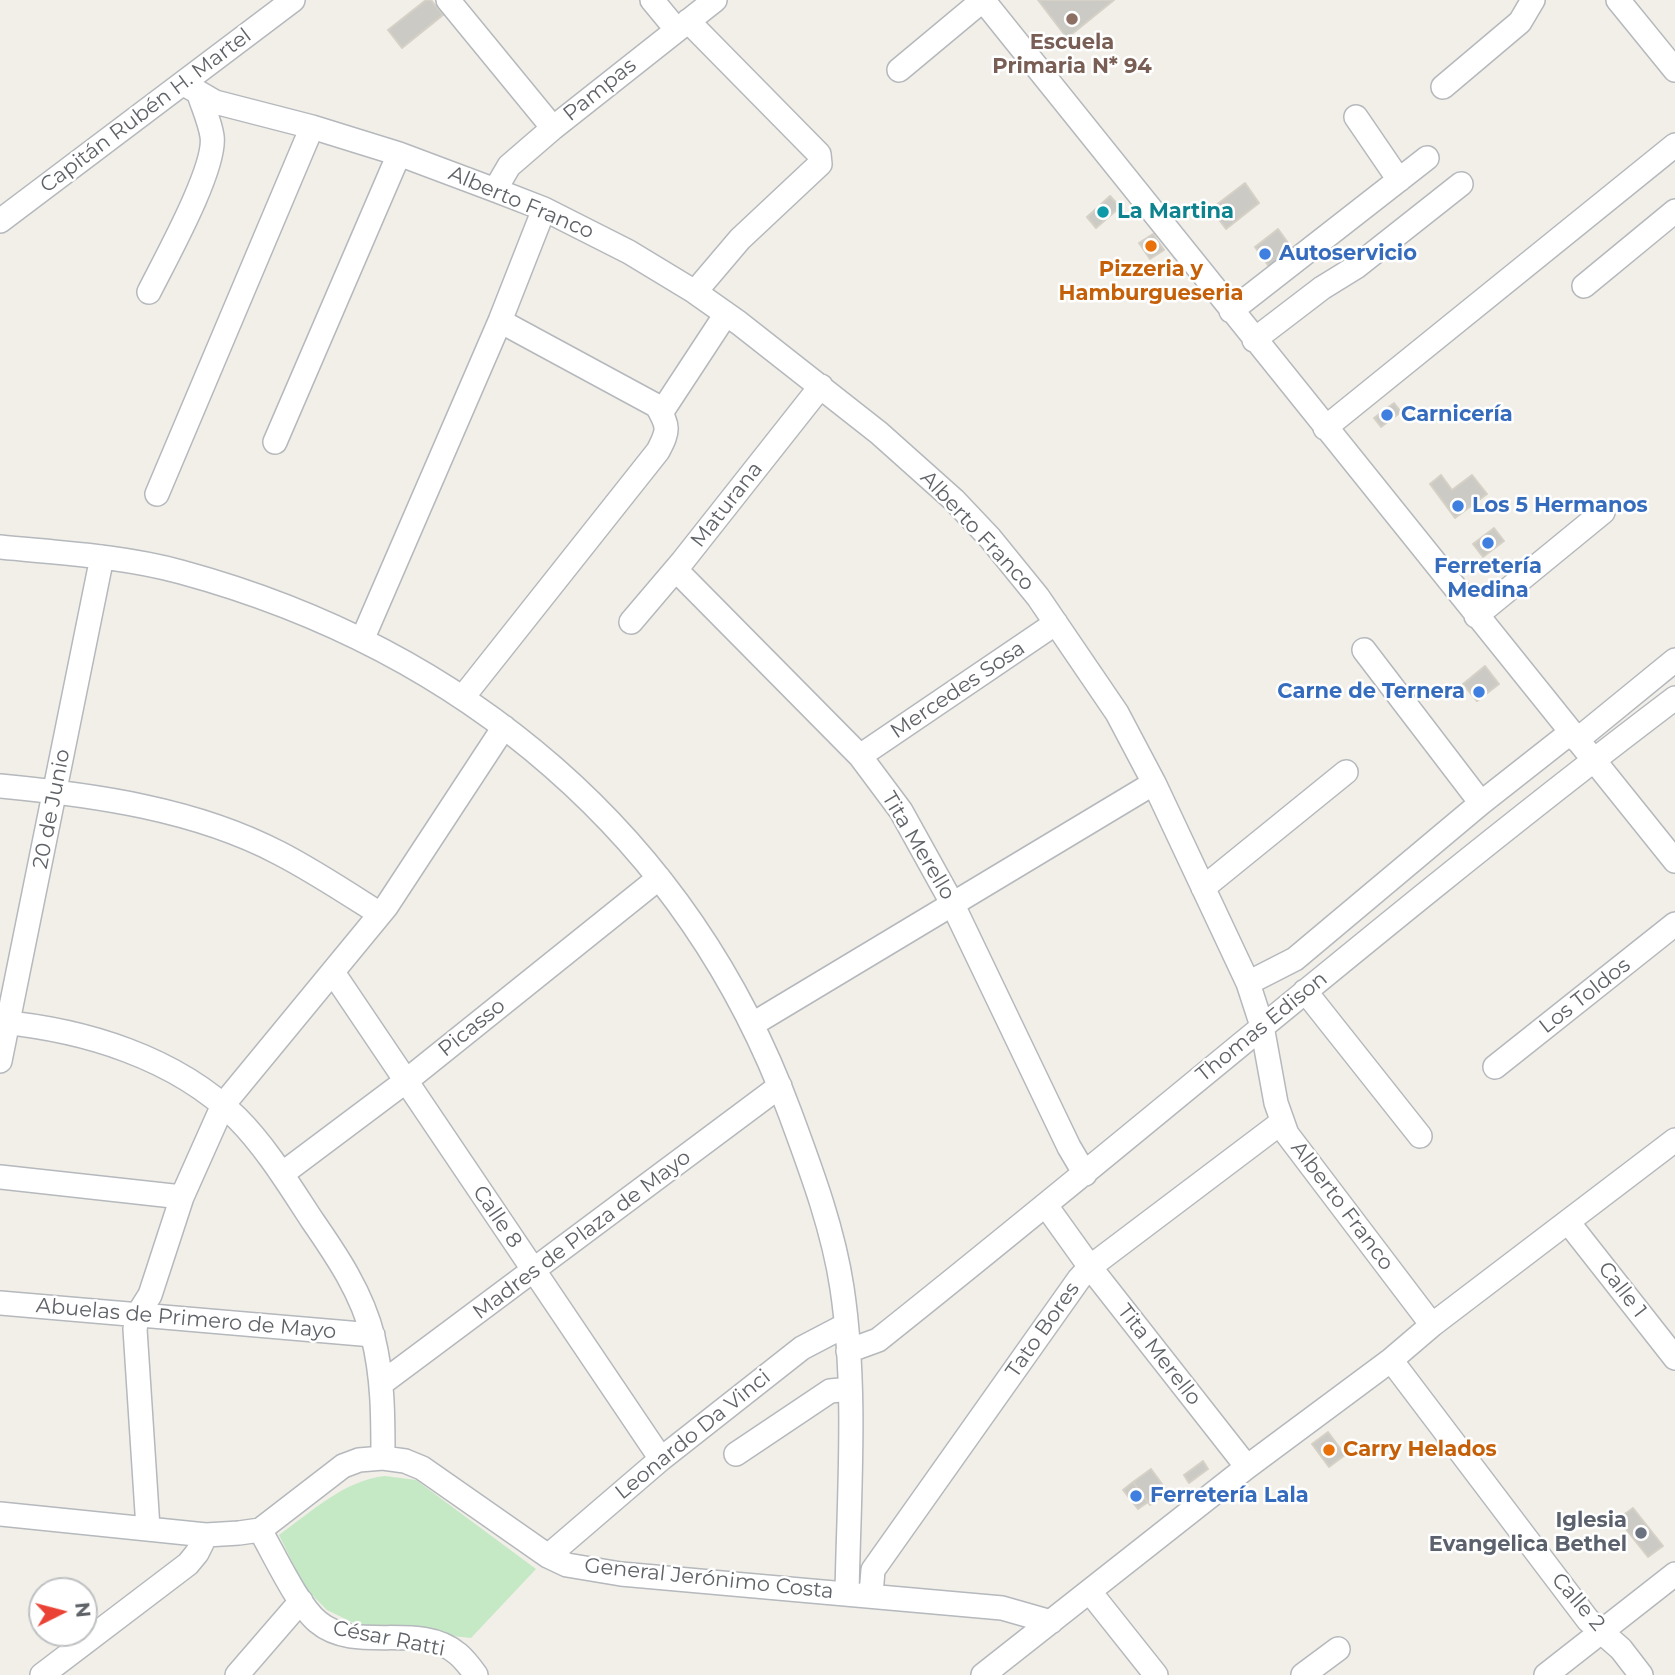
<!DOCTYPE html>
<meta charset="utf-8">
<style>
body{margin:0}
#map{position:relative;width:1675px;height:1675px;overflow:hidden;background:#f1efe8;font-family:Montserrat,sans-serif}
canvas{display:block}
.north{position:absolute;left:28px;top:1577px;width:70px;height:70px;box-sizing:border-box;background:#fff;border:2px solid #bfc1c3;border-radius:50%;rotate:84deg;font-size:19px;font-weight:700;line-height:28px;text-align:center;color:#5f6368}
.north::after{content:'';display:block;margin:auto;width:24px;height:32px;background:#ea4335;clip-path:polygon(50% 0,100% 100%,50% 72%,0 100%)}
</style>
<div id="map">
<canvas width="1675" height="1675"></canvas>
<div class="north">N</div>
</div>
<script>
const context = document.querySelector('canvas').getContext('2d');
context.lineJoin = 'round';
function fillPath(path, color) {
  context.fillStyle = color;
  context.fill(path, 'evenodd');
}
function trace(path, color, width, dash) {
  context.strokeStyle = color;
  context.lineWidth = width;
  context.lineCap = dash ? 'butt' : 'round';
  context.setLineDash(dash || []);
  context.stroke(path);
}
function drawText(font, color, halo, rows, align = 'center') {
  context.font = font + ' Montserrat,sans-serif';
  context.lineWidth = 5;
  context.setLineDash([]);
  context.textBaseline = 'middle';
  context.strokeStyle = halo;
  context.fillStyle = color;
  for (const [text, x, y, turn = 0] of rows) {
    context.save();
    context.translate(x, y);
    context.rotate((+turn || 0) * Math.PI / 180);
    context.textAlign = isNaN(turn) ? turn : align;
    if (halo) context.strokeText(text, 0, 0);
    context.fillText(text, 0, 0);
    context.restore();
  }
}
const green = new Path2D(`
 M385,1476L416,1480L536,1569L471,1638L360,1626L327,1610L305,1588L279,1535C311,1512 345,1480 385,1476Z`);
const building = new Path2D(`
 M426,0H431L443,15L402,48L388,30Z
 M1038,0H1114L1067,38Z
 M1245,183L1259,203L1226,229L1211,209Z
 M1110,196L1120,207L1096,228L1087,217Z
 M1278,229L1294,251L1270,268L1255,247Z
 M1153,234L1164,250L1150,259L1139,243Z
 M1394,403L1401,412L1381,427L1374,418Z
 M1441,475L1452,490L1472,475L1487,494L1455,518L1430,484Z
 M1494,528L1504,541L1483,557L1473,544Z
 M1485,666L1499,684L1477,701L1463,684Z
 M1328,1432L1345,1455L1329,1467L1312,1444Z
 M1203,1461L1208,1469L1189,1483L1184,1475Z
 M1151,1469L1168,1492L1150,1505L1133,1482Z
 M1133,1482L1148,1502L1138,1509L1123,1490Z
 M1633,1508L1663,1546L1648,1557L1618,1519Z`);
const minor = new Path2D(`
 M448,0L553,128
 M652,0L676,29
 M983,0L1675,861
 M1618,0L1675,70
 M688,21L819,154L820,164L740,239L695,292
 M899,70L983,0
 M184,84L215,102L312,127L399,154L495,190L544,209L629,252L695,292L739,323L879,433L954,500L990,538L1038,597L1117,713L1154,783L1248,983L1262,1026L1276,1103L1287,1134L1432,1325
 M1443,87L1520,22L1533,0
 M1356,117L1399,180
 M495,190L509,166L553,128L715,0
 M0,221L293,0
 M1584,286L1675,211
 M149,292C165,260 217,167 212,136C210,122 203,107 199,94
 M1231,311L1427,158
 M1254,340L1322,288L1356,267L1461,184
 M661,413L726,314
 M1325,428L1675,145
 M275,442L399,154
 M157,494L312,127
 M0,547C60,553 122,556 181,572C464,649 687,835 790,1113C811,1170 833,1228 842,1288C857,1388 849,1492 847,1593
 M676,570L860,756L901,811L952,903L1069,1147L1085,1174
 M1476,616L1603,512
 M631,622L682,562L821,386
 M362,640L500,321L544,209
 M1364,650L1481,803
 M463,697L658,451C669,430 669,427 657,406L500,321
 M1577,740L1675,660
 M860,756L1056,623
 M0,786C94,795 195,809 279,853C314,871 347,893 380,914
 M1203,888L1346,772
 M334,974L661,1459
 M1248,983L1295,959L1481,803L1570,733
 M1305,991L1420,1136
 M0,1022C84,1030 175,1057 237,1118C266,1147 289,1185 312,1220C337,1256 362,1293 373,1337C383,1377 383,1416 383,1458
 M753,1024L1154,783
 M0,1061L102,557
 M1495,1067L1675,924
 M282,1174L406,1081L659,878
 M0,1177L182,1197
 M1047,1207L1090,1267L1247,1467
 M1568,1222L1675,1358
 M0,1303L373,1335
 M848,1351L878,1340C1145,1128 1403,904 1675,698
 M1391,1360L1588,1620L1621,1649L1641,1675
 M382,1383L780,1086
 M736,1454L830,1391L850,1389
 M0,1514L206,1535L239,1533L260,1530L343,1466L359,1460L383,1458L405,1461L422,1468L548,1556L567,1565L621,1574L1002,1608L1051,1622
 M148,1528L135,1329L138,1314L150,1295L182,1197L223,1105L386,907L504,727
 M260,1530C274,1554 298,1606 318,1622C356,1654 420,1621 458,1654C465,1660 471,1668 476,1675
 M548,1556L661,1459L802,1348L846,1325
 M1090,1592L1156,1675
 M871,1595L873,1570L1079,1279L1090,1267L1282,1122
 M42,1675L188,1564L197,1553L206,1535
 M237,1675L301,1601
 M983,1675L1247,1467L1391,1360L1432,1325L1675,1140
 M1303,1675L1338,1649
 M1546,1675L1675,1574`);
const markers = [
 [1072,19,7,"#8d6e63"],
 [1103,212,7,"#0f9aa8"],
 [1151,246,7,"#e8710a"],
 [1265,254,7,"#3f7fe0"],
 [1387,415,7,"#3f7fe0"],
 [1458,506,7,"#3f7fe0"],
 [1488,543,7,"#3f7fe0"],
 [1479,692,7,"#3f7fe0"],
 [1329,1450,7,"#e8710a"],
 [1136,1496,7,"#3f7fe0"],
 [1641,1533,7,"#6b7280"]
];
const educationNames = [
 ["Escuela",1072,43],
 ["Primaria N* 94",1072,67]
];
const streetNames = [
 ["Pampas",600,90,-39],
 ["Capitán Rubén H. Martel",146,111,-37],
 ["Alberto Franco",521,203,23],
 ["Maturana",727,505,-52],
 ["Alberto Franco",977,531,47],
 ["Mercedes Sosa",958,690,-34],
 ["20 de Junio",52,809,-79],
 ["Tita Merello",918,846,59],
 ["Los Toldos",1585,996,-38],
 ["Thomas Edison",1262,1027,-39],
 ["Picasso",472,1028,-39],
 ["Alberto Franco",1342,1206,53],
 ["Calle 8",497,1217,56],
 ["Madres de Plaza de Mayo",582,1235,-37],
 ["Calle 1",1622,1290,52],
 ["Abuelas de Primero de Mayo",186,1319,5],
 ["Tato Bores",1043,1330,-55],
 ["Tita Merello",1159,1355,52],
 ["Leonardo Da Vinci",693,1435,-39],
 ["General Jerónimo Costa",709,1579,6],
 ["Calle 2",1578,1602,49],
 ["César Ratti",389,1639,11]
];
const cultureNames = [
 ["La Martina",1117,212]
];
const shopNames = [
 ["Autoservicio",1279,254],
 ["Carnicería",1401,415],
 ["Los 5 Hermanos",1472,506],
 ["Ferretería",1488,567,"center"],
 ["Medina",1488,591,"center"],
 ["Carne de Ternera",1465,692,"right"],
 ["Ferretería Lala",1150,1496]
];
const foodNames = [
 ["Pizzeria y",1151,270],
 ["Hamburgueseria",1151,294],
 ["Carry Helados",1343,1450,"left"]
];
const worshipNames = [
 ["Iglesia",1627,1521],
 ["Evangelica Bethel",1627,1545]
];
fillPath(green, '#c5e8c5');
fillPath(building, '#cccac5');
trace(building, '#d6d1c6', 2);
trace(minor, '#b5b8bc', 26);
trace(minor, '#fff', 23);
for (const [x, y, r, color] of markers) {
  const dot = new Path2D();
  dot.arc(x, y, r, 0, 2 * Math.PI);
  context.fillStyle = color;
  context.fill(dot);
  trace(dot, '#fff', 2.5);
}
drawText('bold 21px', '#785e54', '#fff', educationNames);
drawText('21px', '#5f6368', '#fff', streetNames);
drawText('bold 21px', '#0d838f', '#fff', cultureNames, 'left');
drawText('bold 21px', '#366cbe', '#fff', shopNames, 'left');
drawText('bold 21px', '#c56008', '#fff', foodNames);
drawText('bold 21px', '#5b616d', '#fff', worshipNames, 'right');
</script>
